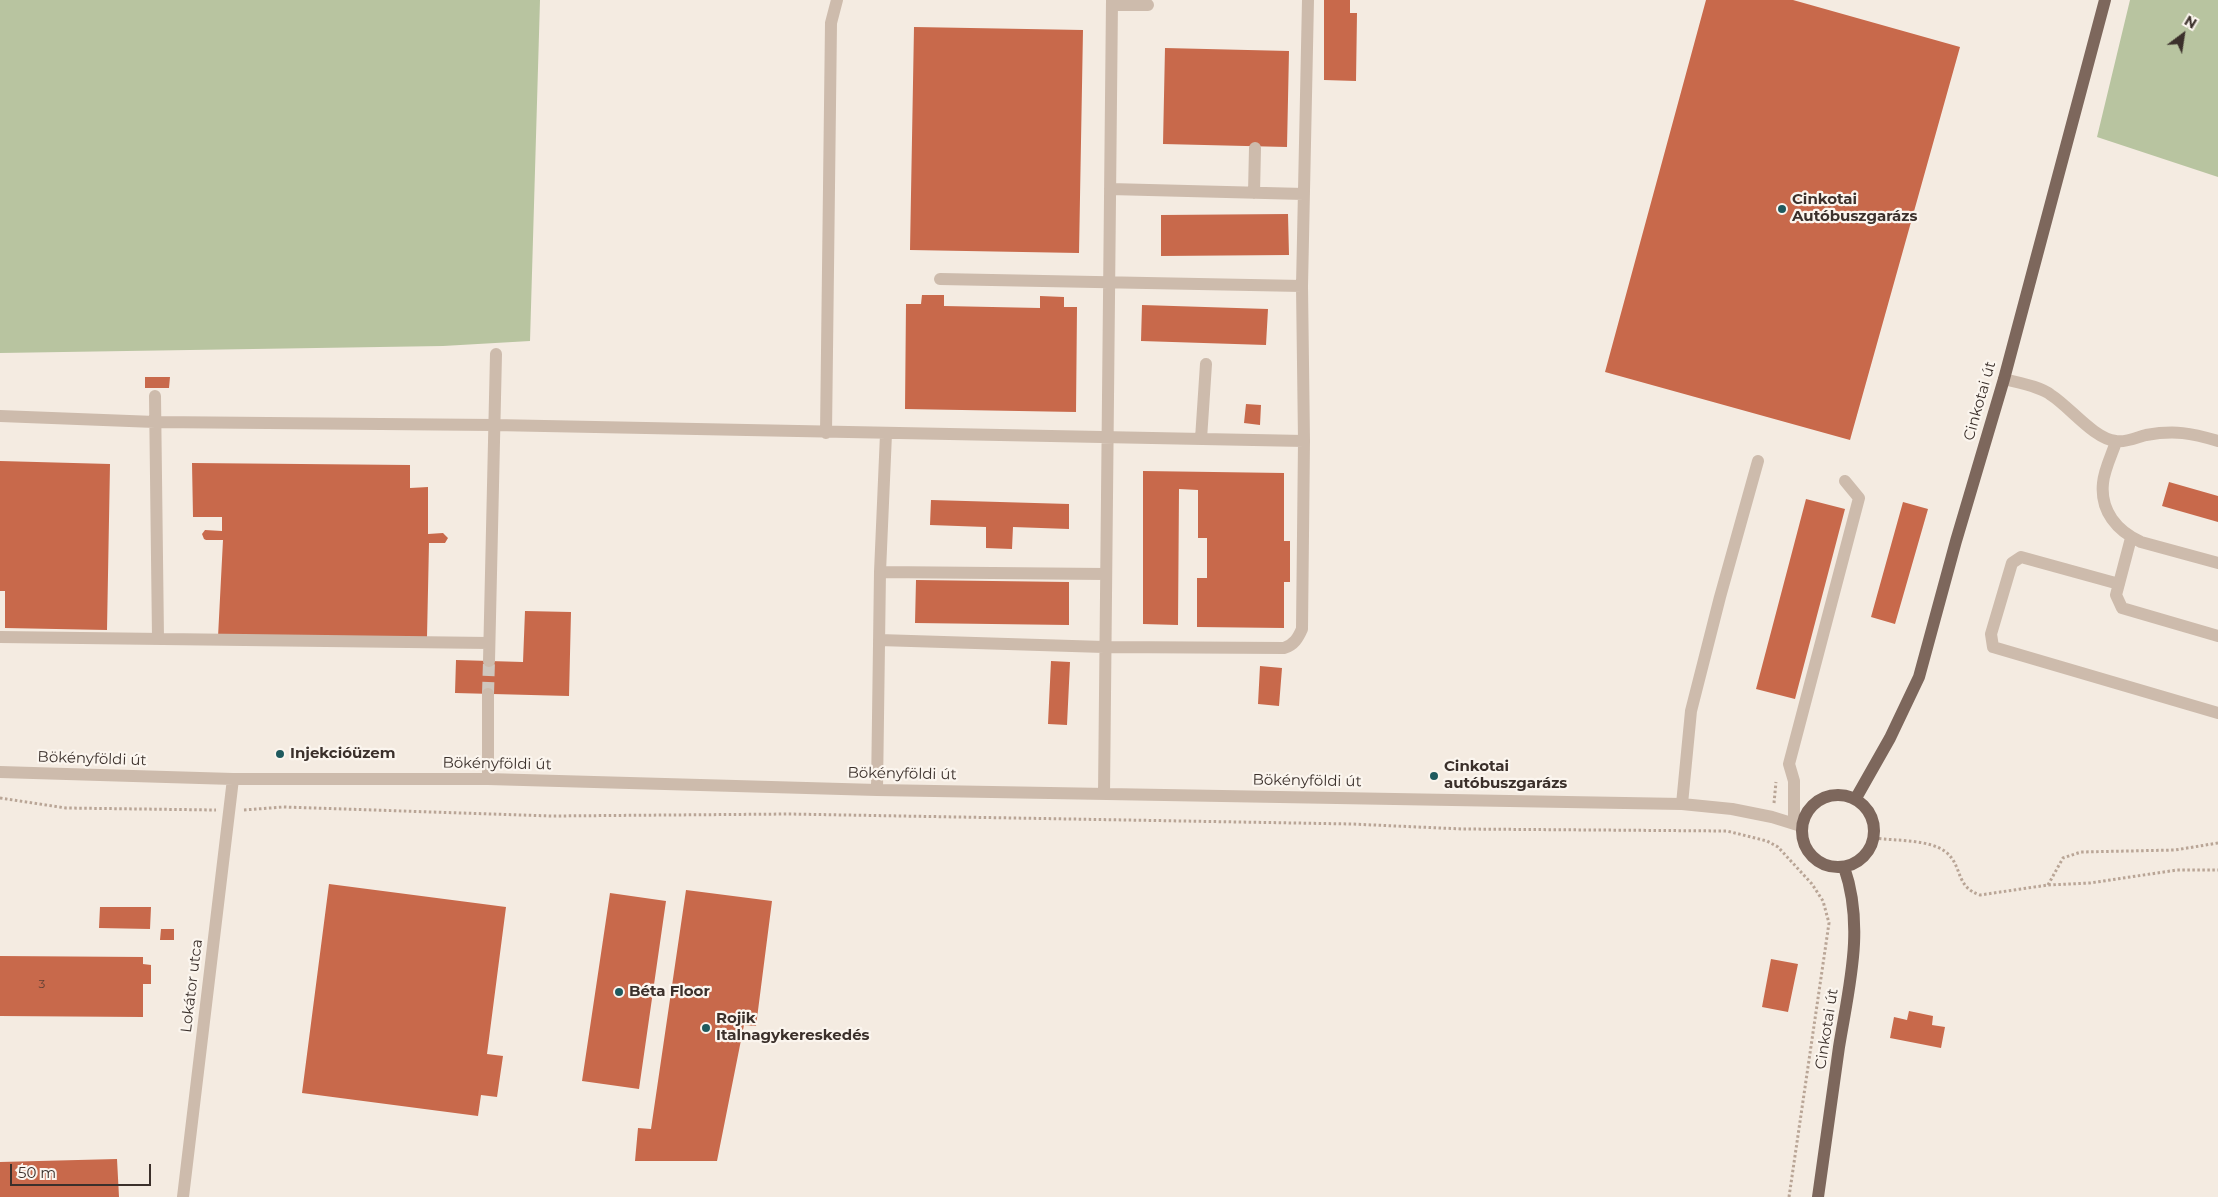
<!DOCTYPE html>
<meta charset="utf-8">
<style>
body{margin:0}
#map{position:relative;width:2218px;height:1197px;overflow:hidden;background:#f4ebe1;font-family:Montserrat,sans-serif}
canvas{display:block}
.north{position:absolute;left:2158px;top:10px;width:50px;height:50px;-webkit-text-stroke:4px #fbf5ee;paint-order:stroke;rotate:31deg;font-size:14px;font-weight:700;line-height:20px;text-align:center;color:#3b302b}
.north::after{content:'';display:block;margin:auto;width:18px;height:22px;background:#3b302b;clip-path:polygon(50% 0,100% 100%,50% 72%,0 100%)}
.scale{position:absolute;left:10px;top:1164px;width:141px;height:22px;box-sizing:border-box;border:2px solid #3b302b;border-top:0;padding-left:6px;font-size:15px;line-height:18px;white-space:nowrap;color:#3b302b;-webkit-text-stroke:4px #fbf5ee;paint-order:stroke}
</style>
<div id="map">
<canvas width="2218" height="1197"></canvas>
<div class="north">N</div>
<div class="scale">50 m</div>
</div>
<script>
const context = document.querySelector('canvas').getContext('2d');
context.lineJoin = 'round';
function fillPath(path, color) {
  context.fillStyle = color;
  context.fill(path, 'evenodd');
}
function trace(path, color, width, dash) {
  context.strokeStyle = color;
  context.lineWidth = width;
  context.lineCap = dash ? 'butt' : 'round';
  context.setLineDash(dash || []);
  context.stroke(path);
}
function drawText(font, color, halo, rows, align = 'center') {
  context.font = font + ' Montserrat,sans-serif';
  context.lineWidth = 4.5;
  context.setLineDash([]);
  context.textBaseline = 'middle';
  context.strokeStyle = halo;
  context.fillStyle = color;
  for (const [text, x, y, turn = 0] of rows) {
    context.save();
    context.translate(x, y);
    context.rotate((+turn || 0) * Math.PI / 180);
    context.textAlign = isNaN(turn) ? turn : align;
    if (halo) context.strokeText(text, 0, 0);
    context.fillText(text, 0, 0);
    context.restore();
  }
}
const green = new Path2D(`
 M0,0H540L530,341L443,346L0,353Z
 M2130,0H2218V177L2097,137Z`);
const building = new Path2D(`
 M1324,0H1350V13H1357L1356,81L1324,80Z
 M1706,0H1793L1960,47L1850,440L1605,372Z
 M914,27L1083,30L1079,253L910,250Z
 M1165,48L1289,51L1287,147L1163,144Z
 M1288,214L1289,255L1161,256V215Z
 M922,295H944V306L1040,308V296L1064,297V307H1077L1076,412L905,409L906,304H921Z
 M1142,305L1268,309L1266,345L1141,341Z
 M145,377H170L169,388H145Z
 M1246,404L1261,405L1260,425L1244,423Z
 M0,461L110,464L107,630L5,628V591H0Z
 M192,463L410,465V488L428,487V534L443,533L448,538L445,543H429L427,637H218L223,540H206L204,539L202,534L205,530L222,531V517H193Z
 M1143,471L1284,473V541H1290V582H1284V628L1197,627V578H1207V538H1198V490L1179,489L1178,625L1143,624Z
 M2169,482L2218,496V522L2162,506Z
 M1806,499L1845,509L1795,699L1756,689Z
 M931,500L1069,504V529L1013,527L1012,549L986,548V527L930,525Z
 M1903,502L1928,509L1895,624L1871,617Z
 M916,580L1069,582V625L915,623Z
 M525,611L571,612L569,696L455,693L456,660L523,662Z
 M1051,661L1070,662L1067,725L1048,724Z
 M1260,666L1282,668L1279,706L1258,704Z
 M329,884L506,907L487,1054L503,1056L497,1097L481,1095L478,1116L302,1093Z
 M686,890L772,901L756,1026L744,1025L717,1161H635L638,1128L651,1129Z
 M610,893L666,901L639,1089L582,1081Z
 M100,907H151L150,929L99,928Z
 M161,929H174V940H160Z
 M0,956L143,957V964L151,965V984H143V1017L0,1016Z
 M1771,959L1798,964L1788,1012L1762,1007Z
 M1909,1011L1933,1016L1932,1025L1945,1027L1941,1048L1890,1038L1894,1017L1907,1020Z
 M117,1159L119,1197H0V1162Z`);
const minorTunnel = new Path2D(`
 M488,694L489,661`);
const path = new Path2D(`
 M0,798L66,808L216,810
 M1774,803L1776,782
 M244,810L283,807L552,816L789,814L1351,824L1463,829L1727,831L1767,841L1778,847L1812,884L1823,901L1829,923L1789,1197
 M1874,838C1895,841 1929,839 1946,852C1963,866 1955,887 1980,895L2048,885L2090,883L2177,870H2218
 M2048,885L2063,858L2081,852L2175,850L2218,843`);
const minor = new Path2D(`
 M1112,5H1148
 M1110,189L1304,194
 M1254,193L1255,148
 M940,279L1302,286
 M2004,379C2019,383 2039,386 2051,395C2070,407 2094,439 2116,441C2125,443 2138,437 2146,435C2175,430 2191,433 2218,441
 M155,396L158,638
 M0,416L155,422L494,425L1304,441L1302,286L1308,0
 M826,433L831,23L837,0
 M1201,439L1206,364
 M2116,442C2112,454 2104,470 2103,483C2100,511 2117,531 2141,542L2218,563
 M2131,538L2116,595L2122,608L2218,636
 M880,572L1105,574
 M2119,584L2021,557L2012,563L1991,634L1993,647L2218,713
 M0,637L489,643
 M879,640L1104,647L1284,648C1294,645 1298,638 1302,629L1304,441
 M489,661L496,354
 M0,772L233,779H488L877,790L1682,804L1732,809L1772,817L1801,826
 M488,779V694
 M877,790L880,572L886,434
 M1104,794L1112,0
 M1682,804L1691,711L1720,597L1758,461
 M1794,824V781L1789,764L1859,498L1845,481
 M183,1197L233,779`);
const major = new Path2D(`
 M1802 831a36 36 0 1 1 72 0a36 36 0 1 1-72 0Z
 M1856,798L1890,738L1919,677L1956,541L2004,379L2105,0
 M1818,1197C1825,1147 1832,1097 1839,1047C1849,986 1865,927 1844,867`);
const markers = [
 [1782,209,5,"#1f5a5e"],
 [280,754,5,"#1f5a5e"],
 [1434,776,5,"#1f5a5e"],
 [619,992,5,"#1f5a5e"],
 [706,1028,5,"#1f5a5e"]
];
const numberNames = [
 ["3",42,984]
];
const poiNames = [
 ["Cinkotai",1792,200],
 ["Autóbuszgarázs",1792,217],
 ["Injekcióüzem",290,754],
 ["Cinkotai",1444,767],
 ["autóbuszgarázs",1444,784],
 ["Béta Floor",629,992],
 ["Rojik",716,1019],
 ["Italnagykereskedés",716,1036]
];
const streetNames = [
 ["Cinkotai út",1980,401,-74],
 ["Bökényföldi út",92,759,2],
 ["Bökényföldi út",497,764,1],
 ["Bökényföldi út",902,774,1],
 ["Bökényföldi út",1307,781,1],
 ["Lokátor utca",192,986,-83],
 ["Cinkotai út",1827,1029,-81]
];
fillPath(green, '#b8c4a0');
fillPath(building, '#c8694b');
trace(minorTunnel, '#cfc6bd', 12, [12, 6]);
trace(path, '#b9a596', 3, [2.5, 2.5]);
trace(minor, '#cdbbac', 12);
trace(major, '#7d675c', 12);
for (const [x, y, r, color] of markers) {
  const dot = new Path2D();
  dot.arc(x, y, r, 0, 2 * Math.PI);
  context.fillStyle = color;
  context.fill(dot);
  trace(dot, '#fbf5ee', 2);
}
drawText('12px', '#5e3e33', null, numberNames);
drawText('bold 15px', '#3b302b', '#fbf5ee', poiNames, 'left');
drawText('15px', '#3b302b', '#fbf5ee', streetNames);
</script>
